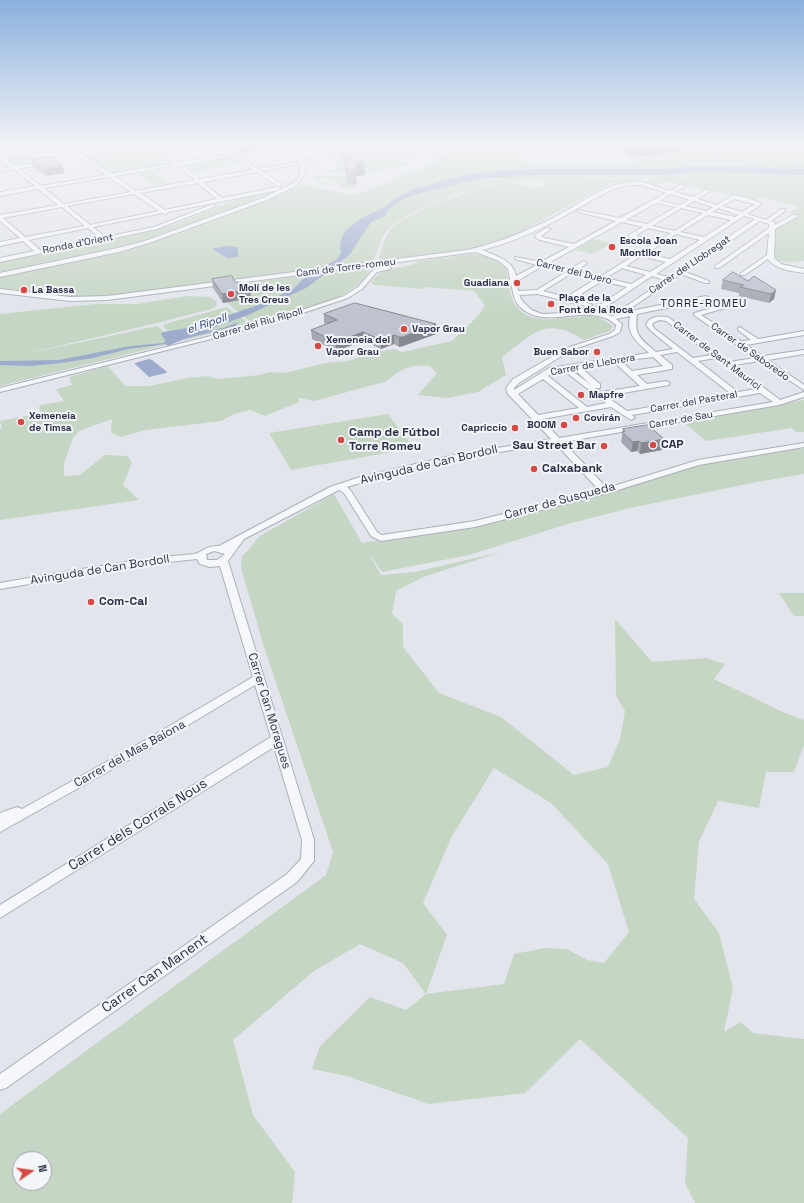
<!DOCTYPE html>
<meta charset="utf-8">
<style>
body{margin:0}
#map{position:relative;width:804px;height:1203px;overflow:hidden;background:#e3e5ec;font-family:"Space Grotesk",sans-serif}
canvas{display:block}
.north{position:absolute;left:12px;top:1151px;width:40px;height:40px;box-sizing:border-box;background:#f3f5f9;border:1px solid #a3a6b1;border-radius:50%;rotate:77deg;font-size:11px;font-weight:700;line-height:16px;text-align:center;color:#2a2f45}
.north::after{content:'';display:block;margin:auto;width:14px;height:18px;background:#d64944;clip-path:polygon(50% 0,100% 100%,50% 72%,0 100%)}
</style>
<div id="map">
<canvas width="804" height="1203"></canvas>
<div class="north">N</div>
</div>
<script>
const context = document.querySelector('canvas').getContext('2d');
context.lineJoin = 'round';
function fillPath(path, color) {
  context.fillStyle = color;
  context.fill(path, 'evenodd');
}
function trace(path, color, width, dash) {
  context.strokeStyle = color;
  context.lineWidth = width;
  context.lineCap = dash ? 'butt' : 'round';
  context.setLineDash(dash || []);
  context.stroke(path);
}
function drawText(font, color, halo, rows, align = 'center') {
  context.font = font + ' "Space Grotesk",sans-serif';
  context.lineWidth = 4;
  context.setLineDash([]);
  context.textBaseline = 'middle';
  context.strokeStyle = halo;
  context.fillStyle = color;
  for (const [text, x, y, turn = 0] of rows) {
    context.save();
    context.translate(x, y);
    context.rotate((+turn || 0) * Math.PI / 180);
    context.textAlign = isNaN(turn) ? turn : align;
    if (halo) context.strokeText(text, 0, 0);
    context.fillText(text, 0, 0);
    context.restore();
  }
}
const green = new Path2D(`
 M474,146H524L518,157L523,161L536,164H640L632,159L654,157L655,154L682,151L670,146H727C721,149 717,154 715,160L719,165L804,162V261C769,263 771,263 775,229L795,218L794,215L790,212L800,207L766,198L755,200L663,181L654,186L638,182L648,181L650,178L648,177L512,181L493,183L456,194L411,214L390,226L383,236L373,262L108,296H68L0,288V262L152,231L178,223L234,200L268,193H286L298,187L306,185L346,194H354L360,193L393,181L392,178L425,169L445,154L475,147Z
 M729,146L775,147L794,146L803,147L804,161L719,164L717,160C719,154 723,148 729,146Z
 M146,147L156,148L174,163L110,174L83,156L90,153Z
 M361,152L397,156L409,165L370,172H324V170H338L335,160L351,159L346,155Z
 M232,155L243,163L193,172L184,163Z
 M53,156L57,160L20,166H15L6,158Z
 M148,170L172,184L157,187L134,172Z
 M316,176H346L348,185L357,184V186C353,189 345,189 340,187L341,183L327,178H318L322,181L335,185L323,183L313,178Z
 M648,178L647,179L615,183L603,187L508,239L464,250L378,261C382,250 384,236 392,228C408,212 485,183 508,182C516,181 521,186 529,187C534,188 541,186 547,185L541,181Z
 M594,239L612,243L593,254L575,250Z
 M472,254C484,254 496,259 506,268C508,278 509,291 513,301C527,330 566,316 590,316C599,316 605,321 613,326L610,331L584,340C545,315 533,334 502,357L506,375L478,392L448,398L418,395L437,373L430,366C422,365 412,365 404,369C394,373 389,383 376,384L315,401L298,398L299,402L265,416L250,410L234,414L221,421L145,430L121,437L111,433L112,419L79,431L73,438L64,463V476L80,475L105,455L127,456L132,462L123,485L139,500L0,520V429L2,428L0,421L41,413L39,407L41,405L64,401L56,389L72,385L69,377L108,366L125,386H149L188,378L207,376L218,379L260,375L271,372L285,373L325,363L348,361L370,353L394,349L402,352L452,341L480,314L485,305L474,291L426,287L423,289L374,285L371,283C386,261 399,273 419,261Z
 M370,267C361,301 283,315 253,323L244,317H241L249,324L0,386V314L96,304H136L187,296L210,297L217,301L216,306L211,309L153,324L20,355L157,326L166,333L168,331L163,326L165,324L227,307L235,314L239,313L226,302L233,285Z
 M804,400V432H796L792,428L706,441L682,421Z
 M388,414L414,448L291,470L269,433Z
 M804,448V474L757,482L630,508L568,524L469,555L382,572L368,552L381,575L415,572L501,552L423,577L396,591L392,614L403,624V647L439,693L501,717L574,775L608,767L620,739L625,711L616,696L615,619L652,662L707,658L725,664L714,679L783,712L804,720V745L794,772H766L759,808L718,801L699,842L694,899L719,933L733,988L724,1032L741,1022L753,1033L804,1039V1203H695L685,1183L688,1138L580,1039L525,1093L429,1104L347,1076L312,1069L320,1046L370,997L406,1010L426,994L403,963L360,944L314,971L233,1040L253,1115L295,1172L292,1203H0V1114L326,875L333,852L264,647L241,568L242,557L260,536L334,494L362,543L472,525L688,467ZM494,768L551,803L608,864L629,932L604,963L587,960L567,949L545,948L514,954L504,984L426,994L447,935L423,903L452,836ZM20,1159H44V1183H20Z
 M779,593H804V616H794Z`);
const water = new Path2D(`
 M436,186C422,191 391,201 385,216L371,222L350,254L336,266L306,288L248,315L204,331L223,328L239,322L235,326L184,339L168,346L166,344L128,349L93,358L61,363L30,366L0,365V361H2L59,360L130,346L164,343L165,340L161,334L163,332L194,327L264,303L293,289L307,275L336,260L341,253C335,227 365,217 383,208C391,203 398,196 406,193C415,189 426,187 436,186Z
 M225,246L238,247V257L227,258L212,249Z
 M149,359L152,360L167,372L166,373L149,377L135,364V363Z`);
const river = new Path2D(`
 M699,166L804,169V175L699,172L670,175H535L477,179L413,195L408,192L410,190C432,185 455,176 478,173C551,163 626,174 699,166Z`);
const minor = new Path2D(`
 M62,146H66L75,152L159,146L180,162L286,146L284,147L239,155L258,169L298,162L292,146H296L302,161L386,146H393L373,151L404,154L438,153L440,154L438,155L404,156L372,153L370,151L303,163L306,172L296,186L267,200L149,243L119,252L0,277V273L118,248L145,241L263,198L279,190L168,212L166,215L163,213L93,227L105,237L154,227L211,205L216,206L157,229L0,262V258L34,251L23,241L0,246V242L20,238L0,221V215L58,205L38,189L0,196V192L35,186L14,169L0,171V169L10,167L0,160V156L71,152ZM153,147L158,148L175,163L111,174L82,155ZM80,155L79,157L106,175L41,186L19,169L45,164L47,162L15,166L4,158ZM234,156L253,170L200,179L182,165ZM299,164C304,179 292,184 280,190L278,187L222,198L203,182L257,172L279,187L281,186V184L262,171ZM178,165L195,180L136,191L114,176ZM109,177L131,192L64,204L44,188ZM198,183L217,199L165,210L140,193ZM134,194L159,211L90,225L67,206ZM62,207L85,226L25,237L3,218ZM88,228L100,238L40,250L29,240Z
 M610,146H614L633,162V164H629Z
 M630,182H643L670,191L682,184L684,185V187L675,192L693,197L705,190H709V192L698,199L717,205L733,195L748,198L761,203L759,206L747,214L766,220L781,209H785V211L771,221L774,222L775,225L793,215H797V217L775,229L774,258L781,264L804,269V273C792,271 776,270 768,259L745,275H741V273L767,255L769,233L719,268H715V266L769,228V224L760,221L685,272L709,281V283H705L681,274L625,312L706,296L725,308L701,315L741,341L751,340L738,330V328L740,327L758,339L804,331V335L746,345L763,356L804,350V354L768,360L804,385V390L760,361L734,365L780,400L804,392V397L779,405L563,442L607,488L698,460L804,443V447L699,465L608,493L475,527L381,541L371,536L344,493L339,490L244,539L228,561L314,840V861L297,882L6,1088L0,1090V1074L287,874L301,859L302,840L274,747L0,918V905L271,737L255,685L150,748L0,832V813L17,807L22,809L142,742L253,677L220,566L210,567L200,564L197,559L149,564L0,589V583C64,572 129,560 194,554C201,553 206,545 219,546L330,487L360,477L450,456L551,439L508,394L506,388L513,379L567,348L609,334L615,330L616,325C612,322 609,319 605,318C577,307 543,330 519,306C512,298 514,288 509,281L510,279L508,269L499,261L476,252L107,300L70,301L0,293V289L70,297L107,296L467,250C498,243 527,231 555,217C579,204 603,185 630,182ZM630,185H642L666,193L620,218L578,210V212L616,221L574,244L544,238L541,236L551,229L546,228L535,235V237L540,240L569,247L541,262L515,257V259L537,265L516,276C513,260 496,256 482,250C515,242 546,227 575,210C592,201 610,187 630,185ZM671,194L689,200L680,205L660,201ZM734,199L755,204L742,212L722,206ZM694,201L713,207L707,211L685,206ZM656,203L676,207L647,224L626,220ZM681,208L703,213L675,231L652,226ZM718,208L739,215L735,217L712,212ZM708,215L731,220L704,237L680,232ZM744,216L755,219L669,277L656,274ZM622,222L643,227L629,235V237L654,243L600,277L576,271L586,264L587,263L584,261L570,269L547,264ZM648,228L671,233L658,241L636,236ZM676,234L700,240L670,259L646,254ZM641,256L666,262L650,272L626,266ZM543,266L566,272L537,290L518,291L517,281ZM622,268L646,275L631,284L606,278ZM572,273L596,279L566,297L543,291ZM652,276L665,280L619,311L618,312L619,314L612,316L598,312ZM602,281L627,287L589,312L542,314L532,310L523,302L519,295L538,294L589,307L592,305L591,304L573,299ZM705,300L716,307L694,313V315L755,358L729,362L668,317C659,316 649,316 646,325L651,331L673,349L656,352C640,338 634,336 637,314ZM630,316C626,334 636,341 649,353L549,368L514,390V388L519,383L571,350L613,336L620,332L622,324L616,319ZM659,320L666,321L711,355L693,358L655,329L652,325L653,323ZM677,352L730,393L627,411L606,396L669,385L670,383L666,381L647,384L637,375L672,369V365L660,355ZM653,357L663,366L632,371L621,361ZM716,358L756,389L738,392L698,361ZM614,362L640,386L602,392L595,388H600V384L581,368ZM570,369H574L591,385ZM563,370L606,403L587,407L548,376L554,372ZM543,379L579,408L538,415L518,394ZM760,393L773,402L559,438L542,419L611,407L631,420L635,418L632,415ZM555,443L599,490L475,521L382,535L377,532L351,491L347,487C414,465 485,454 555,443ZM214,551L225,554L217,560H207L206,554Z
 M388,266L391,268L390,269L377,272L362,289L348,298L294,316L223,336L0,392V388L219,334L290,314L344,296L358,287L373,270Z`);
const wall = new Path2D(`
 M227,146H275L239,152Z
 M341,146L364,161L365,175L356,176L357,184L348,185L345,172V165L341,160Z
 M617,146H682L681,151L639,157H629Z
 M32,160L64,173L46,176L33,167Z
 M212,279L235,282L251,298L223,303L213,288Z
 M723,280L748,281L776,290L774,299L769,303L739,296V293L721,289Z
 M324,314L436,324V334L403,346L399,347L394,344L381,349L363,341L336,351L312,339L311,330L326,324L324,323Z
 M623,429L662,450L640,454L637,451L631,452L621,442Z`);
const shadedWall = new Path2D(`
 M71,146H89L71,148Z
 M238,146H275L239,152Z
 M669,146H682L681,151L639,157L640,150Z
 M364,161L365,175L356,176V162Z
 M63,166L64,173L46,176L45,169Z
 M250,289L251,298L223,303L222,294Z
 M776,290L774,299L769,303L771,294Z
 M436,324V334L403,346L399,347V337Z
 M363,332V341L336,351V342Z
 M394,335V344L381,349V340Z
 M664,439L662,450L640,454L641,443Z
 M639,441L637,451L631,452L633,442Z`);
const building = new Path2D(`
 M341,146H348L364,161L356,162V170H347L345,158H351Z
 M625,146H669L640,150H630Z
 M49,157L63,166L45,169L32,160Z
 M733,272L748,281L754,276L776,290L771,294L740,287L744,285L723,280Z
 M232,276L235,282H241L250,289L222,294L212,279Z
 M355,303L436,324L403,337H399L394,335L381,340L363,332L336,342L311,330L337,320L324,314Z
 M648,425L664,439L641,443L639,441L633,442L622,432L625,431L623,429Z`);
const markers = [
 [612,247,4,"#d64944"],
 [517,283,4,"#d64944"],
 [24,290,4,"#d64944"],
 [231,294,4,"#d64944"],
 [551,304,4,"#d64944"],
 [404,329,4,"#d64944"],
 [318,346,4,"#d64944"],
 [597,352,4,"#d64944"],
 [581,395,4,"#d64944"],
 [576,418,4,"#d64944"],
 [21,422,4,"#d64944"],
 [564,425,4,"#d64944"],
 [515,428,4,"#d64944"],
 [341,440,4,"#d64944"],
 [653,445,4,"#d64944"],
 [604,446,4,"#d64944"],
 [534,469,4,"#d64944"],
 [91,602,4,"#d64944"]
];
const farPoinames = [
 ["Escola Joan",620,241],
 ["Montllor",620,253],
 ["Guadiana",509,283,"right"],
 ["Molí de les",239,288],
 ["Tres Creus",239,300],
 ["La Bassa",32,290],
 ["Plaça de la",559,298],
 ["Font de la Roca",559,310],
 ["Vapor Grau",412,329],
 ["Xemeneia del",326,340],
 ["Vapor Grau",326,352],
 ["Buen Sabor",589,352,"right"],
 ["Mapfre",589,395],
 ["Xemeneia",29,416],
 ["de Timsa",29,428],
 ["Covirán",584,418],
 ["BOOM",556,425,"right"],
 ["Capriccio",507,428,"right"]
];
const farStreetnames = [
 ["Ronda d'Orient",78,244,-11],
 ["Carrer del Llobregat",690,265,-34],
 ["Camí de Torre-romeu",346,268,-7],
 ["Carrer del Duero",574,272,14],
 ["Carrer del Riu Ripoll",258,324,-16],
 ["Carrer de Saboredo",750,352,35],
 ["Carrer de Sant Maurici",717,356,37],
 ["Carrer de Llebrera",593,365,-10],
 ["Carrer del Pasteral",694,402,-10],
 ["Carrer de Sau",681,420,-10]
];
const farNeighbourhoodnames = [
 ["TORRE-ROMEU",704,304]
];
const farWaternames = [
 ["el Ripoll",207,324,-19]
];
const poiNames = [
 ["Camp de Fútbol",349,433],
 ["Torre Romeu",349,447],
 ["CAP",661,445],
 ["Sau Street Bar",596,446,"right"],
 ["Caixabank",542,469],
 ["Com-Cal",99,602]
];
const streetNames = [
 ["Avinguda de Can Bordoll",429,465,-13],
 ["Carrer de Susqueda",560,501,-15],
 ["Avinguda de Can Bordoll",100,570,-9],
 ["Carrer Can Moragues",269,711,73],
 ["Carrer del Mas Baiona",130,754,-29]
];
const nearStreetnames = [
 ["Carrer dels Corrals Nous",138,825,-32],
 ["Carrer Can Manent",155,974,-35]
];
fillPath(green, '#c5d6c4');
fillPath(water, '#9dabcd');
fillPath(river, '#9dabcd');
trace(minor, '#acaeba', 2);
fillPath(minor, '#f6f7fa');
fillPath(wall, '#a5a8b2');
fillPath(shadedWall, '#868891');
fillPath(building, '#c0c3cf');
trace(building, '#868891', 1);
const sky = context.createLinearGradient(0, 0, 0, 314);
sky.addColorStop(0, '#8ab0dd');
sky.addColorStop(0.46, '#f2f3f6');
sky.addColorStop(1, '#f2f3f600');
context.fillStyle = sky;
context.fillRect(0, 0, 804, 314);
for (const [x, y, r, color] of markers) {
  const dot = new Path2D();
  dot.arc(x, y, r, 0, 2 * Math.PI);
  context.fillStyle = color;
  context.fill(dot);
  trace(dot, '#f3f5f9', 1.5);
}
drawText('bold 10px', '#2a2f45', '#f3f5f9', farPoinames, 'left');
drawText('10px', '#2a2f45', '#f3f5f9', farStreetnames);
context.letterSpacing = '1px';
drawText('11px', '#1c2036', '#f3f5f9', farNeighbourhoodnames);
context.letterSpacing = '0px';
drawText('italic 11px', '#31457c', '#f3f5f9', farWaternames);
drawText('bold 12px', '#2a2f45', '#f3f5f9', poiNames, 'left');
drawText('12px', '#2a2f45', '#f3f5f9', streetNames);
drawText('14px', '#2a2f45', '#f3f5f9', nearStreetnames);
</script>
